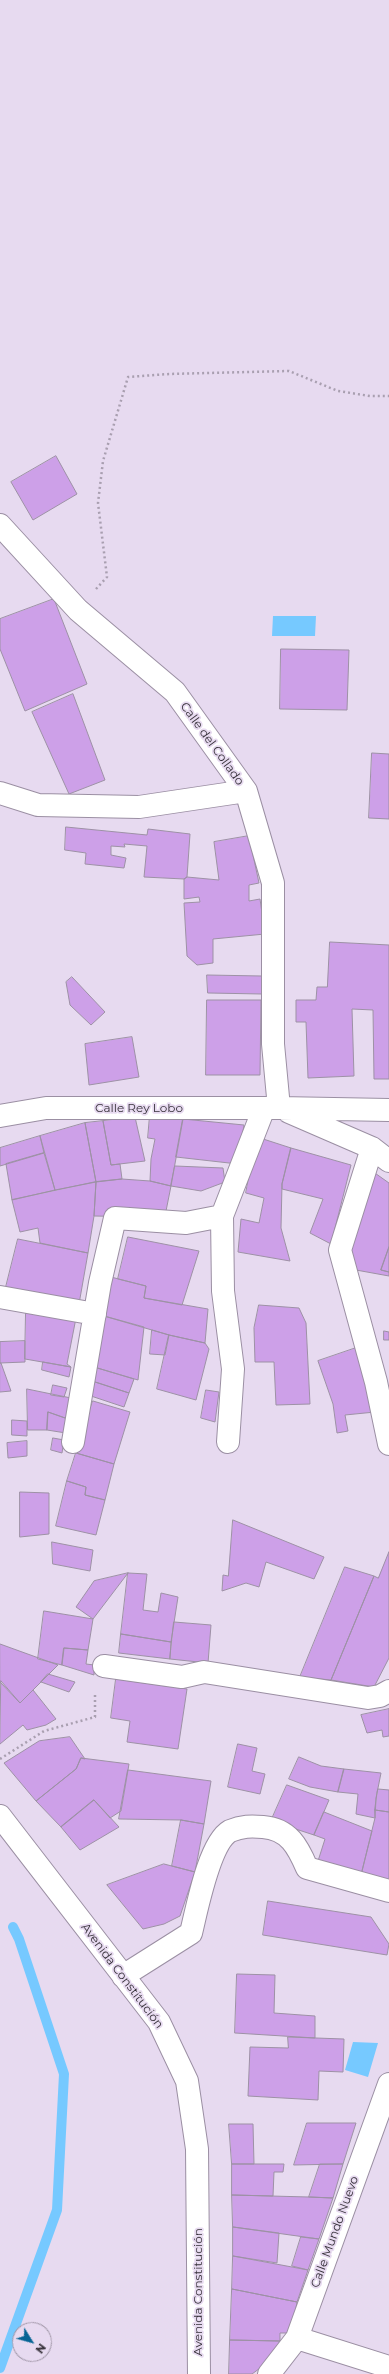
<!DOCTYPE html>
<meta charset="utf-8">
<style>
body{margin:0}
#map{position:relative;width:389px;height:2374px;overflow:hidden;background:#e7daf0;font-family:Montserrat,sans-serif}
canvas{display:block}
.north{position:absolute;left:12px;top:2322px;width:40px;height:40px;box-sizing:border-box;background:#e7daf0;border:1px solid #a096a7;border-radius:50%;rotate:127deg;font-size:11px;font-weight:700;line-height:16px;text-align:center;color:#363139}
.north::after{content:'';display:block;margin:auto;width:14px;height:18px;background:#066494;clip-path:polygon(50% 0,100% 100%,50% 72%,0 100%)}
</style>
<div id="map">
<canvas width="389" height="2374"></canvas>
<div class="north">N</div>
</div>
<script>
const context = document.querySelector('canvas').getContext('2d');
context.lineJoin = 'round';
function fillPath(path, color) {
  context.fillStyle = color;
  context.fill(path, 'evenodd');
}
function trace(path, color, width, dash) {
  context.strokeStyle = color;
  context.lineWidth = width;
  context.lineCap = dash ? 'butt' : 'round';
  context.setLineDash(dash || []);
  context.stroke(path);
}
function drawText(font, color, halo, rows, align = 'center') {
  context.font = font + ' Montserrat,sans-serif';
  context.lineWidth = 3.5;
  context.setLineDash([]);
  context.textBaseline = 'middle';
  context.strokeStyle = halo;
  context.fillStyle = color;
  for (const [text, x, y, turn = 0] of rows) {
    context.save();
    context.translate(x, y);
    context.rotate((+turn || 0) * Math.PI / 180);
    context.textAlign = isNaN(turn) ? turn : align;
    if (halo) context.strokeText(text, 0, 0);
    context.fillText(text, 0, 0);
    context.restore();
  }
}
const water = new Path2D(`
 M273,616H316L315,636H272Z
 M353,2042L378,2043L368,2077L345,2070Z`);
const stream = new Path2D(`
 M0,2368L57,2210L64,2074L19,1939L13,1927`);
const building = new Path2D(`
 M56,456L77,494L33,520L11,482Z
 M54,599L87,684L25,711L0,649V619Z
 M281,649L349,650L347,710L280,709Z
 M73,694L105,780L69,794L32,712Z
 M372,753L389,754V819L369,818Z
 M66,827L147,835L148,829L190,834L187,877L184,879L144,877L147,846L124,844L125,847L111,846V855L126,858L124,868L85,864L86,853L65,850Z
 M249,836L259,883L249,885V901L260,899L265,934L213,939V963L197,965L187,956L184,903L200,902L199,897L184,899V879L187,877L219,880L214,842Z
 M330,942L389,945V1079H374L373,1010L352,1009L354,1076L308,1078L306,1022H296V1000H316L317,987H327Z
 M207,975L262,976V994L208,993Z
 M72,977L105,1012L91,1025L70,1005L66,982Z
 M207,1000H261L260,1075H206Z
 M132,1037L139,1077L89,1085L85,1044Z
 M150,1115L183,1119L171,1186L150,1181L151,1159L155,1139L148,1138Z
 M135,1117L145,1161L111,1165L103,1121Z
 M183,1119L244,1125L238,1164L176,1157Z
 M103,1121L111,1165L120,1164L122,1179L96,1182L85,1123Z
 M85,1123L96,1182L55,1190L40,1136Z
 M40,1136L44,1153L0,1166V1148Z
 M257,1137L291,1148L282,1184L281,1228L290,1261L238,1252L241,1219L259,1223L264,1198L246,1193Z
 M291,1148L351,1165L331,1244L310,1233L323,1199L282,1189V1184Z
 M44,1153L55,1190L12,1200L6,1164Z
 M175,1166L223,1168L225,1182L201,1191L171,1186Z
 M372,1171L389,1183V1247L381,1270L389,1272V1276L356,1270L348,1242Z
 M122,1179L150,1181L171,1186L166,1211L147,1217L94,1216L96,1182Z
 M96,1182L94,1216L88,1253L40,1243L38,1228L20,1232L12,1200Z
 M128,1237L199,1251L182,1305L144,1298L146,1286L118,1279Z
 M18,1239L88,1253L79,1304L5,1291Z
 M389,1247V1272L381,1270Z
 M107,1276L146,1286L144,1298L208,1309L205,1343L169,1335L97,1314Z
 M259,1305L299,1308L306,1323L310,1404L276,1405L274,1362H255L254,1328Z
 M26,1310L76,1318L67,1364L71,1367L25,1359Z
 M97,1314L144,1327L138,1380L94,1367Z
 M152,1330L169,1335L165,1355L150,1354Z
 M384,1331L389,1332V1340H384Z
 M169,1335L205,1343L209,1349L196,1400L157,1389Z
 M25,1341V1362L0,1363V1342Z
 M359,1347L375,1412L345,1415L348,1431L337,1433L333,1404L318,1361Z
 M43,1362L71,1367L69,1377L42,1370Z
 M0,1363H1L11,1391L0,1392Z
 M94,1367L134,1379L129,1393L89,1380Z
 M89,1380L129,1393L124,1407L85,1394Z
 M53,1385L67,1388L64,1397L51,1395Z
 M27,1389L71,1398L68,1419L48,1412L47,1430H28Z
 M206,1390L219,1392L215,1422L201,1418Z
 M93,1401L130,1412L114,1464L76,1453Z
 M48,1412L68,1419L66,1433L47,1430Z
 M12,1420L27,1421V1436L12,1435Z
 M53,1438L64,1440L62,1453L51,1450Z
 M27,1441V1456L8,1458L7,1443Z
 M76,1453L114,1464L105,1500L85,1495L86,1487L67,1481Z
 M67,1481L86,1487L85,1495L105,1500L96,1535L56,1526Z
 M20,1492L49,1493V1534L20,1537Z
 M233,1520L324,1557L314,1579L266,1562L259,1587L246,1583L222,1591L223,1575L228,1576Z
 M52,1542L93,1550L90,1571L53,1564Z
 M389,1552V1658L374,1687L331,1680L374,1576L378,1578Z
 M345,1567L374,1576L331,1680L300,1677Z
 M128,1573L93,1619L76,1607L94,1581Z
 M128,1573L147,1574L143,1610L158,1612L161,1593L178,1597L171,1642L121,1634Z
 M44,1611L93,1619L88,1650L64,1648L62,1665L38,1659Z
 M174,1622L211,1625L208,1663L170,1659Z
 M121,1634L171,1642L170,1659L119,1653Z
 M0,1644L58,1665L20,1703L0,1682Z
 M64,1648L88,1650L86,1664L94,1665V1675L62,1665Z
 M48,1674L75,1682L69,1692L41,1682Z
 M116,1679L187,1689L178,1749L127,1742L130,1721L111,1718Z
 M1,1681L20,1703L33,1690L56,1719L46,1725L27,1730L23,1725L0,1744Z
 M389,1709V1736L383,1737L382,1730L367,1733L361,1715Z
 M70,1737L85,1759L81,1758L76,1769L36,1801L4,1763L39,1741Z
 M238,1744L257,1748L252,1771L265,1774L260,1794L228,1787Z
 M299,1757L321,1766L344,1769L338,1792L310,1787L289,1779Z
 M81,1758L129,1764L121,1811L110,1818L94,1800L61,1827L36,1801L76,1769Z
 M344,1769L381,1773L376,1798L375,1818L356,1814L358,1794L338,1792Z
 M128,1770L211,1781L204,1824L181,1820L119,1819Z
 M287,1785L329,1800L314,1835L271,1821Z
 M378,1789L389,1790V1812L375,1810Z
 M94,1800L119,1827L80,1850L61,1827Z
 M375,1810L389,1812V1880L361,1875L375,1818Z
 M324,1812L372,1831L361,1875L318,1861L325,1839L314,1835Z
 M181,1820L204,1824L195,1872L172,1866Z
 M164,1864L195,1872L180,1916L164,1924L143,1929L107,1885Z
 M268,1901L371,1917L389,1944L387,1955L263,1935Z
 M237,1974L275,1975L274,2013L315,2016V2038L235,2033Z
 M288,2037L344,2039L343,2072L319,2071L318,2100L248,2096L250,2047L288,2048Z
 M307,2123H356L343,2164L294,2165Z
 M229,2124H253L254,2164H232Z
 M232,2164H284L283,2172H274L273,2196L232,2195Z
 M320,2164H343L333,2198L309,2197Z
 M232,2195L309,2197L333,2198L319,2239L233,2227Z
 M233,2227L279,2233L277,2263L233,2256Z
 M301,2237L319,2239L308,2270L292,2266Z
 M233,2256L308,2270L297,2302L232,2289Z
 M232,2289L297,2302L292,2333H280V2341L230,2340Z
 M230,2340L280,2341L271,2360L252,2374H229Z`);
const path = new Path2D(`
 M96,589L107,577L98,503L103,461L128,377L169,374L289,371L338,391L370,396H389
 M0,1759L44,1731L95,1717V1692`);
const street = new Path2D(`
 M0,525L78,610L175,692L246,791L273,883V1044L279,1108
 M0,793L38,805L139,807L246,791
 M289,1112L372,1148L389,1161
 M0,1116L46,1108H279L389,1110
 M372,1148L340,1250L376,1382L389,1444
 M222,1216L223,1291L233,1369L228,1442
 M0,1297L95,1314
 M73,1442L100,1283L115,1218L186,1223L222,1216L264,1108
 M104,1666L182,1677L204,1672L368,1698L380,1696L389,1691
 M0,1816L159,2022L187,2081L197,2149L199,2374
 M123,1976L191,1933C197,1909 209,1843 230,1831C242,1826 251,1826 263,1827C289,1829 298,1847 307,1868L389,1891
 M297,2338L389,2367
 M269,2374L297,2338L389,2084`);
const streetNames = [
 ["Calle del Collado",212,744,54],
 ["Calle Rey Lobo",139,1108],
 ["Avenida Constitución",122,1976,53],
 ["Calle Mundo Nuevo",335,2232,-70],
 ["Avenida Constitución",198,2292,-90]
];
fillPath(water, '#76c9ff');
trace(stream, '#76c9ff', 10);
fillPath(building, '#cda0e8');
trace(building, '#9d91a5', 1);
trace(street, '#9b8fa3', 24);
trace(path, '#a99fb0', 2.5, [2, 3]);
trace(street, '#fff', 22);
drawText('12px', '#363139', '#e7daf0', streetNames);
</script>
